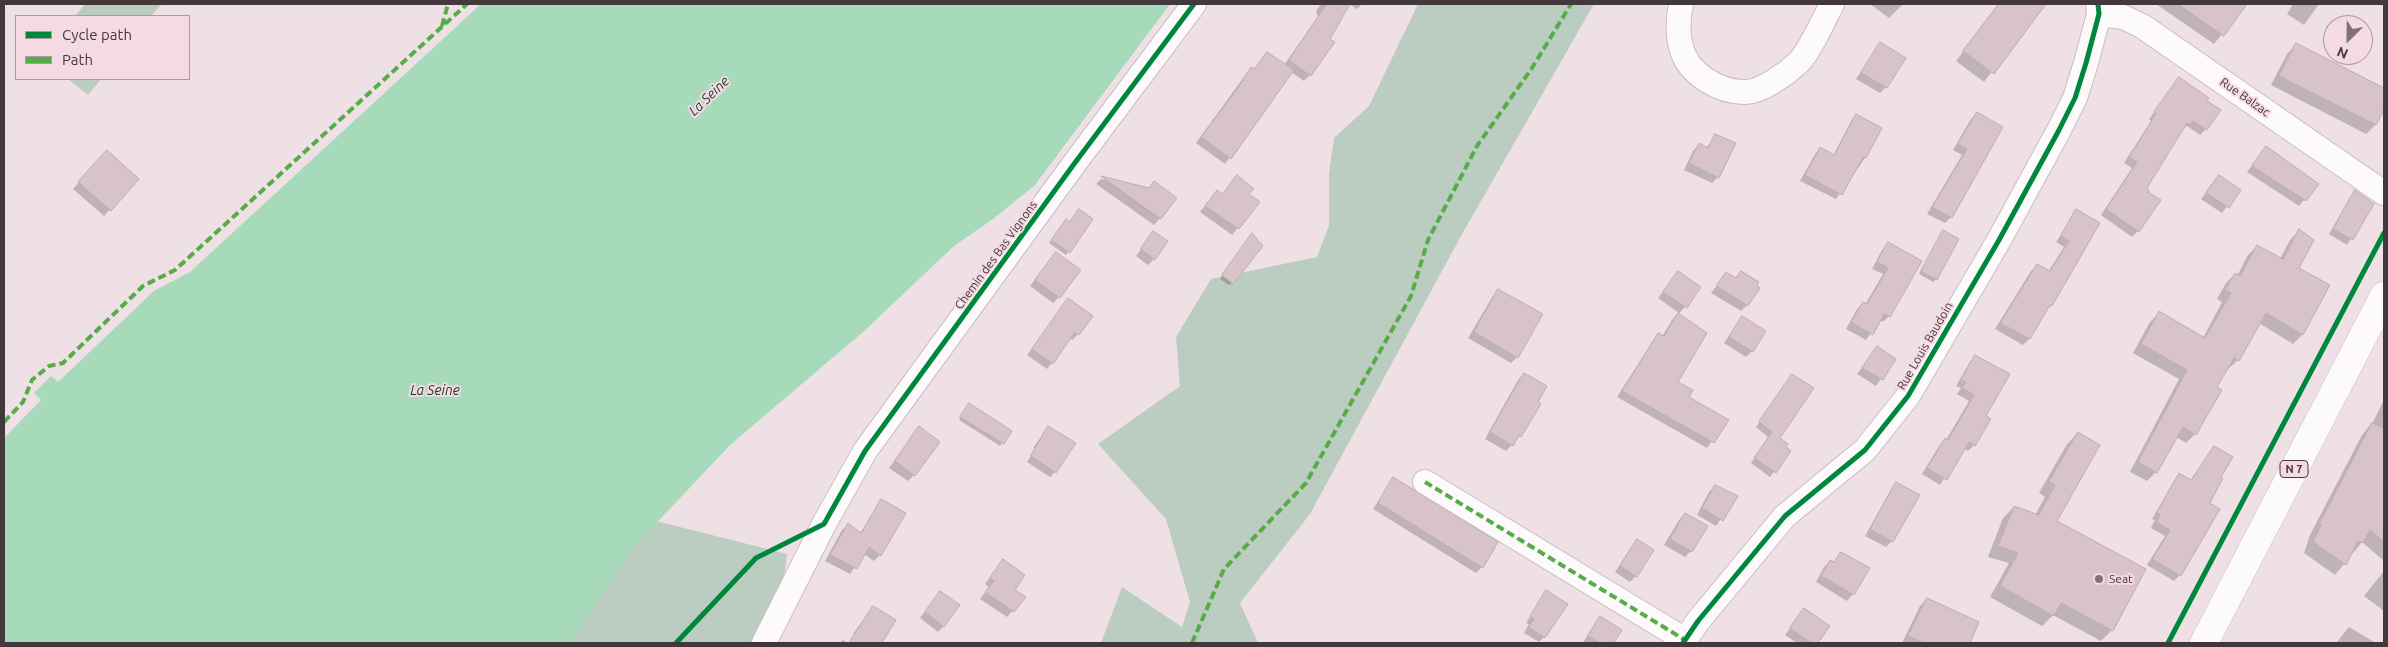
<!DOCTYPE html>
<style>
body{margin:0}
#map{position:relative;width:2388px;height:647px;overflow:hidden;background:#efe0e5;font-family:Ubuntu,sans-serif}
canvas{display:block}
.frame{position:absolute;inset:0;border:5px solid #43383c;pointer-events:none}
.legend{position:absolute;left:15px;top:15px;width:175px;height:65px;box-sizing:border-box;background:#f5dae4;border:1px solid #ae99a1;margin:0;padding:6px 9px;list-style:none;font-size:15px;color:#43383c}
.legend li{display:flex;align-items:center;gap:10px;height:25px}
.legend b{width:25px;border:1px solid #ae99a1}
.north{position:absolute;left:2323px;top:15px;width:50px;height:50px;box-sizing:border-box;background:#f5dae4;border:1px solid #ae99a1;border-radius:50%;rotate:203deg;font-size:14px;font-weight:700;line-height:20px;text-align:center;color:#43383c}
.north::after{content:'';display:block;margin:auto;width:18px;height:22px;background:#7f7377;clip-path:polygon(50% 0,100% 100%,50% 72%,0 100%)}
</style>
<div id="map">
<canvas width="2388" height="647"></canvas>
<div class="frame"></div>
<ul class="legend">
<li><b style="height:6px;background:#00873e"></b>Cycle path</li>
<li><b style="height:6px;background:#56ac46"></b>Path</li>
</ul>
<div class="north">N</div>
</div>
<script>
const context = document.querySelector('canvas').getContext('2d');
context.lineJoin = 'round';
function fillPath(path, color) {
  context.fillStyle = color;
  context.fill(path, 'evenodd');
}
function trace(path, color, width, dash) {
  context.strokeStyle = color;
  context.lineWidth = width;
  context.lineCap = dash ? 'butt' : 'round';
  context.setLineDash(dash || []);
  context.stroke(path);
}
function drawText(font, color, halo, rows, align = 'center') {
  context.font = font + ' Ubuntu,sans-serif';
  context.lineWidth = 4;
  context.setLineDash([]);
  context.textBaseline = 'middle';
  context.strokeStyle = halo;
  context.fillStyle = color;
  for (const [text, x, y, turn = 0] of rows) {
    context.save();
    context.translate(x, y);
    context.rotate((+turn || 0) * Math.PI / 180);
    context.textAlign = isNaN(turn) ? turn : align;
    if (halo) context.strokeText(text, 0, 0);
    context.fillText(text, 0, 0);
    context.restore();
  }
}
const green = new Path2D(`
 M85,4H159L161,5L151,16H75Z
 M1418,4H1594L1461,236L1310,514L1240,603L1258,643H1101L1122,587L1182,627L1190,602L1166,519L1098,444L1180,386L1176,337L1211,279L1317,257L1329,225V174L1334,138L1369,106Z
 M68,79H101L88,95Z
 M656,521L787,554L780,607L757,643H568L632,549Z`);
const water = new Path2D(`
 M481,4H1170L1035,185L993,219L954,246L863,332L730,445L632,549L569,643H4V438L41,400L34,393L51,376L58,382L154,291L190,272Z`);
const shadow = new Path2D(`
 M1321,4H1362L1357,9L1349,4L1328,39L1333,43L1310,75L1304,81L1291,72L1225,164L1196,143L1246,74L1251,69L1253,70L1267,53L1284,65L1318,17L1316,11Z
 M1870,4H1903L1889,18Z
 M1998,4H2044L1984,82L1956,61Z
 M2156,4H2241L2244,6L2214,44Z
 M2293,4H2319L2304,25L2287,14Z
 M1881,43L1886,87L1880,93L1856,79Z
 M2296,45L2384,90V107L2375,125L2366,134L2271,85L2287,54Z
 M2179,79L2206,129L2200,135L2187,126L2182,130L2145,189L2138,231L2132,237L2101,215L2132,168L2124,163L2151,121L2149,119Z
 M1977,113L1951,217L1945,223L1927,214L1962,155L1953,150L1971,119Z
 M1856,116L1865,158L1836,199L1800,181L1815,154L1820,149L1833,156L1851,121Z
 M1716,135L1734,144L1718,177L1712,183L1684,170L1693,151L1699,145L1706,148Z
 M2266,148L2317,184L2299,206L2247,172Z
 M101,158L138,179L104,216L73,189Z
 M2219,176L2239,190L2222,213L2201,199Z
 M1101,179L1148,189L1154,183L1160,218L1154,225L1096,184Z
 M2355,192L2372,204L2347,245L2329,234Z
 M1247,194L1258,202L1232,235L1200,212L1211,198Z
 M2077,211L2098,224L2051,306L2045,311L2029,339L2023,345L1995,329L2031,271L2037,265L2048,272L2064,247L2056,242Z
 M1091,219L1066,255L1049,243L1063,224Z
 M2299,231L2297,268L2328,285L2302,335L2293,344L2259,323L2238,360L2228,369L2227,368L2216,387L2195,434L2186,443L2176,437L2156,472L2147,481L2130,472L2179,379L2133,353L2150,322L2159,313L2203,338L2222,302L2217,299L2226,283L2235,274L2237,276L2248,255L2257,246L2280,259L2290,240Z
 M1943,232L1936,279L1933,282L1919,274Z
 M1153,233L1154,259L1148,265L1136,256Z
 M1250,237L1232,283L1229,285L1220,279Z
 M1888,244L1889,316L1883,322L1880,320L1866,340L1846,329L1857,309L1863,303L1865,305L1883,274L1872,269L1882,250Z
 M1056,253L1059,297L1053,303L1030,286Z
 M1741,272L1747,305L1741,311L1711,293L1726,273L1734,279Z
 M1678,273L1700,288L1678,315L1677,382L1687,397L1727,420L1707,448L1617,397L1653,341L1659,335L1662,337L1672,320L1679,313L1658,298Z
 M1499,290L1517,357L1511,363L1468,338L1493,296Z
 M1068,300L1091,317L1073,340L1070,338L1047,369L1027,355Z
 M1742,318L1752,351L1746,357L1724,343Z
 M1877,348L1895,359L1876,386L1857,374Z
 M1976,356L1984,417L1974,445L1968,451L1964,448L1940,485L1922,474L1939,446L1946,440L1969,401L1957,394L1961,388L1956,386L1970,362Z
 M1524,374L1536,403L1539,405L1520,436L1506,451L1485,439L1518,380Z
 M1792,375L1778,438L1789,451L1770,477L1751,463L1768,437L1756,427Z
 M2384,400V561L2362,542L2335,575L2304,553L2310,535L2362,435L2373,422Z
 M966,407L1010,432L1000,446L959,420Z
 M1048,427L1055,472L1050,477L1027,462L1035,449L1033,448Z
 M919,428L914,475L908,481L889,468Z
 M2078,433L2056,522L2112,630L2101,641L2053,615L2042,626L1990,597L2009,563L1988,557L2003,518L2014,507L2035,515L2045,497L2039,493L2067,444Z
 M2214,447L2219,478L2180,575L2174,581L2147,565L2165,536L2151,528L2155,520L2152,519L2174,481L2180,475L2190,481Z
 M1393,479L1482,567L1476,573L1373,509Z
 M1897,484L1892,541L1886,547L1865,536L1891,490Z
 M1715,486L1736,496L1716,526L1697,515L1709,492Z
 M882,500L880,555L874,561L864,554L850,574L825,561L842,530L848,525L860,533Z
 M1685,514L1691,551L1685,557L1664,545L1679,520Z
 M1637,540L1636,576L1630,582L1615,572Z
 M1841,554L1853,594L1847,601L1816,582L1824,567L1830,561L1833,563Z
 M1003,561L1013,590L1024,598L1007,617L980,599L989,587L985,584Z
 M2384,571V611L2364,596Z
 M940,592L944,626L938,632L920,618Z
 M1547,592L1544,637L1539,642L1524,633L1529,624L1526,623Z
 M1927,599L1977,622L1969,643H1902L1920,606Z
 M873,607L882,642L880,643H868L853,634Z
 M1804,610L1828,627L1816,643H1797L1785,635Z
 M1600,618L1620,631L1613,643L1583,642Z
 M2349,627L2376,643H2336Z
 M843,640L848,643H839Z`);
const building = new Path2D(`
 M1327,4H1350L1330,39L1335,42L1311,76L1289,60Z
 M1999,4H2046L1994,74L1963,51Z
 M2178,4H2247L2224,36Z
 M1880,42L1906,58L1887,88L1861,73Z
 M2296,43L2384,88V110L2376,125L2279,76Z
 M1267,52L1294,70L1231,159L1201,137L1237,89L1251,67L1254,69Z
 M2179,77L2209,98L2207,101L2221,110L2207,130L2193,121L2190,125L2187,123L2147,188L2149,190L2148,192L2161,200L2139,232L2106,209L2137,162L2129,157L2156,114L2154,112Z
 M1977,112L2003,127L1952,218L1932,207L1967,149L1958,144Z
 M1856,114L1882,128L1866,158L1863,157L1842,195L1805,175L1820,147L1834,155Z
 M1715,134L1736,143L1719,178L1689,163L1699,143L1708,148Z
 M2266,146L2319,184L2306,201L2252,166Z
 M107,150L139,179L111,211L78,182Z
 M1237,175L1254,189L1249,194L1260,202L1239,229L1205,206L1217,190L1222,194Z
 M2219,175L2241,190L2229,208L2206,193Z
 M1101,176L1149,188L1154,181L1177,198L1161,219Z
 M2355,190L2374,204L2353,240L2333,229Z
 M1079,209L1093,219L1070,253L1051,240L1066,219L1069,222Z
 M2076,209L2100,223L2052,306L2050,305L2030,339L2000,323L2037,264L2050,271L2069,241L2061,236Z
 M2299,229L2314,240L2299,268L2330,285L2303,335L2266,313L2239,361L2234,358L2217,387L2222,390L2196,435L2183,427L2157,473L2138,462L2187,370L2141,344L2159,311L2205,338L2231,293L2225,290L2235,273L2240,276L2257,245L2283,259Z
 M1943,230L1959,239L1937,280L1921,271Z
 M1153,231L1168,241L1155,260L1141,249Z
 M1252,233L1263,246L1233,284L1222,275Z
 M1888,242L1922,261L1890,317L1884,314L1873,335L1851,322L1863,302L1867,304L1888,268L1877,262Z
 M1056,252L1081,270L1060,298L1035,280Z
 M1678,271L1701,287L1687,308L1663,292Z
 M1741,271L1759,282L1757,285L1760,288L1748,306L1716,286L1726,272L1736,278Z
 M1498,289L1543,314L1518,358L1474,332Z
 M1068,298L1093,316L1079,335L1075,332L1053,364L1032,349Z
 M1678,313L1707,333L1678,382L1693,390L1689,397L1729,420L1714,443L1622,391L1658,333L1664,336Z
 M1742,316L1766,331L1753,352L1729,337Z
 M1877,346L1896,359L1883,380L1862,368Z
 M1975,355L2010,374L1986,416L1991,419L1975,446L1969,442L1947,480L1927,468L1945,438L1948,440L1974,395L1962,388L1966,382L1961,380Z
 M1524,373L1547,386L1538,402L1541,404L1521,437L1519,435L1513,446L1490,432Z
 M1792,374L1814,388L1780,438L1788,444L1786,447L1791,451L1776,473L1754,458L1772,432L1759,422Z
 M969,403L1012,431L1004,444L960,417Z
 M2372,423L2384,428V542L2370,530L2363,543L2358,541L2346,565L2313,542L2321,525H2319Z
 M919,426L940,442L915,476L895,461Z
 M1048,426L1076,443L1056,473L1031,456Z
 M2078,432L2100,445L2057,521L2146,569L2113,631L2061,603L2054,616L2000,586L2018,553L1998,546L2014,506L2039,515L2055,485L2049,482Z
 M2214,446L2233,457L2221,477L2223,478L2210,503L2220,509L2181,576L2152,559L2170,530L2156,522L2160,514L2156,513L2179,473L2191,480Z
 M1393,477L1498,542L1483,568L1378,503Z
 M1896,482L1920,495L1893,542L1870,529Z
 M1715,485L1738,496L1723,521L1702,508Z
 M881,499L906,513L881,556L869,547L857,569L830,555L848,523L861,533Z
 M1685,513L1708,526L1692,552L1670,539Z
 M1637,539L1654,550L1637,577L1620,566Z
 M1841,552L1870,568L1854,595L1821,576L1830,560L1834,562Z
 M1003,559L1025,575L1015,590L1026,597L1014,612L985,592L994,581L990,578Z
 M1546,590L1568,604L1545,638L1528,627L1534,619L1530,617Z
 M940,591L960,605L944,627L925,612Z
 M1927,598L1979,622L1970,643H1924L1908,636Z
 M873,606L896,620L882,643H849Z
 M1804,608L1830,626L1818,643H1811L1790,628Z
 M1600,616L1622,630L1614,643H1600L1588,636Z`);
const minor = new Path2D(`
 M1681,4C1678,17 1677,36 1682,50C1689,74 1719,92 1744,92C1760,93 1786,74 1798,63C1809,53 1824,19 1832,4
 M2099,14L2123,17L2142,26L2384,193
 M1425,482L1685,640
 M764,643L824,524L865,451L1074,164L1194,4
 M1683,643L1698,621L1785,516L1865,450L1908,396L1999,240L2059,130L2075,98L2086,63L2099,14L2098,4`);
const major = new Path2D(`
 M2204,643L2384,296`);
const quiet = new Path2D(`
 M442,26L448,4
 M4,422L23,402L32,380L49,366L63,363L143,286L175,270L467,4
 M1425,482L1685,640
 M1192,643L1224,569L1306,483L1411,296L1428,240L1477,146L1532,68L1571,4`);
const cycleway = new Path2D(`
 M676,643L756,558L824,524L865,451L1074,164L1194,4
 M1683,643L1698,621L1785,516L1865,450L1908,396L1999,240L2059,130L2075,98L2086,63L2099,14L2098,4
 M2168,643L2384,233`);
const markers = [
 [2099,579,5,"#7f7377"]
];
const shields = [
 [2294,469,28]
];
const shieldNames = [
 ["N 7",2294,469]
];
const streetNames = [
 ["Rue Balzac",2245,97,35],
 ["Chemin des Bas Vignons",996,255,-54],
 ["Rue Louis Baudoin",1925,346,-60]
];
const poiNames = [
 ["Seat",2109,579]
];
const waterNames = [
 ["La Seine",709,96,-44],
 ["La Seine",435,390]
];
fillPath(green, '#bbcdc1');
fillPath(water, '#a7d9bb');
fillPath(shadow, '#0003');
fillPath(building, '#d8c3cb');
trace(building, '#baaeb2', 1);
trace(minor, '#c9bdc2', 26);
trace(major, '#c9bdc2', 29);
trace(minor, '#fdfafb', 24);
trace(major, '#fdfafb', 28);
trace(quiet, '#56ac46', 4, [8, 4]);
trace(cycleway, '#00873e', 5);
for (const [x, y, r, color] of markers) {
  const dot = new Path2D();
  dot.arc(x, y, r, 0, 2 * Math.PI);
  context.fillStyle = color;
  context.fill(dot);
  trace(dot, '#f5dae4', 2);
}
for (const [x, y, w] of shields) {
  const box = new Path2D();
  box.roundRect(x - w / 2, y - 8.5, w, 17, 4);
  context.fillStyle = '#f5dae4';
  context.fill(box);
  trace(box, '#43383c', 1);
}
drawText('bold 11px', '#43383c', null, shieldNames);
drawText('12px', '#43383c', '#f5dae4', streetNames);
drawText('12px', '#43383c', '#f5dae4', poiNames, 'left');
drawText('italic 14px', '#163926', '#f5dae4', waterNames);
</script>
